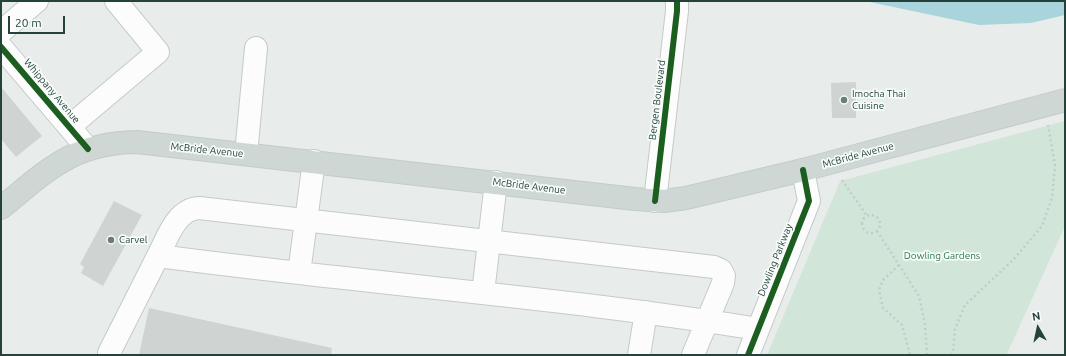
<!DOCTYPE html>
<style>
body{margin:0}
#map{position:relative;width:1066px;height:356px;overflow:hidden;background:#e8edeb;font-family:Ubuntu,sans-serif}
canvas{display:block}
.frame{position:absolute;inset:0;border:2px solid #24423a;pointer-events:none}
.north{position:absolute;left:1018px;top:308px;width:40px;height:40px;-webkit-text-stroke:3px #f7fbf9;paint-order:stroke;rotate:351deg;font-size:11px;font-weight:700;line-height:16px;text-align:center;color:#24423a}
.north::after{content:'';display:block;margin:auto;width:14px;height:18px;background:#24423a;clip-path:polygon(50% 0,100% 100%,50% 72%,0 100%)}
.scale{position:absolute;left:8px;top:16px;width:57px;height:18px;box-sizing:border-box;border:2px solid #24423a;border-top:0;padding-left:5px;font-size:12px;line-height:14px;white-space:nowrap;color:#24423a;-webkit-text-stroke:3px #f7fbf9;paint-order:stroke}
</style>
<div id="map">
<canvas width="1066" height="356"></canvas>
<div class="frame"></div>
<div class="north">N</div>
<div class="scale">20 m</div>
</div>
<script>
const context = document.querySelector('canvas').getContext('2d');
context.lineJoin = 'round';
function fillPath(path, color) {
  context.fillStyle = color;
  context.fill(path, 'evenodd');
}
function trace(path, color, width, dash) {
  context.strokeStyle = color;
  context.lineWidth = width;
  context.lineCap = dash ? 'butt' : 'round';
  context.setLineDash(dash || []);
  context.stroke(path);
}
function drawText(font, color, halo, rows, align = 'center') {
  context.font = font + ' Ubuntu,sans-serif';
  context.lineWidth = 3.5;
  context.setLineDash([]);
  context.textBaseline = 'middle';
  context.strokeStyle = halo;
  context.fillStyle = color;
  for (const [text, x, y, turn = 0] of rows) {
    context.save();
    context.translate(x, y);
    context.rotate((+turn || 0) * Math.PI / 180);
    context.textAlign = isNaN(turn) ? turn : align;
    if (halo) context.strokeText(text, 0, 0);
    context.fillText(text, 0, 0);
    context.restore();
  }
}
const green = new Path2D(`
 M1065,121V226L1007,354L1065,355H767L840,181Z`);
const water = new Path2D(`
 M865,1H1065V15L1031,23L979,25Z`);
const building = new Path2D(`
 M856,82V118H832L831,83Z
 M1,87L42,136L16,157L1,139Z
 M114,201L142,215L103,286L81,273L84,267L80,264Z
 M149,308L332,348L331,355H139Z`);
const path = new Path2D(`
 M842,180L867,216
 M862 224a9 9 0 1 1 18 0a9 9 0 1 1-18 0Z
 M877,231L919,296L925,324L927,355
 M899,265L883,280L879,290L883,308L902,325L910,355
 M951,355L953,352L955,329L965,305L1013,260L1042,226L1052,198L1055,165L1048,125`);
const minor = new Path2D(`
 M1,32L37,1
 M1,47L88,149
 M69,127L158,52L116,1
 M246,154L256,48
 M655,201L677,11V1
 M158,256C167,239 176,209 199,208L714,267L721,270L724,276L723,283L693,355
 M299,273L314,161
 M483,293L496,182
 M109,355V353L158,256C205,262 253,268 300,273C453,291 606,304 758,329
 M639,355L646,312
 M748,355L809,201L803,170`);
const major = new Path2D(`
 M1,208C48,170 72,143 137,142L635,199L664,201L686,198L803,170L1065,100`);
const cycleway = new Path2D(`
 M1,47L88,149
 M655,201L677,11V1
 M748,355L809,201L803,170`);
const markers = [
 [844,100,4,"#697e78"],
 [111,240,4,"#697e78"]
];
const streetNames = [
 ["Whippany Avenue",52,91,50],
 ["Bergen Boulevard",657,100,-83],
 ["McBride Avenue",207,150,6],
 ["McBride Avenue",858,155,-15],
 ["McBride Avenue",529,186,7],
 ["Dowling Parkway",775,260,-68]
];
const poiNames = [
 ["Imocha Thai",852,94],
 ["Cuisine",852,106],
 ["Carvel",119,240]
];
const parkNames = [
 ["Dowling Gardens",942,256]
];
fillPath(green, '#d1e6d8');
fillPath(water, '#a9d4db');
fillPath(building, '#cfd4d2');
trace(minor, '#c5cac8', 24);
trace(major, '#c3ccc9', 24);
trace(path, '#c3ccca', 2.5, [2, 3]);
trace(minor, '#fcfcfc', 22);
trace(major, '#cfd7d5', 22);
trace(cycleway, '#1b5e20', 6);
for (const [x, y, r, color] of markers) {
  const dot = new Path2D();
  dot.arc(x, y, r, 0, 2 * Math.PI);
  context.fillStyle = color;
  context.fill(dot);
  trace(dot, '#f7fbf9', 1.5);
}
drawText('10px', '#24423a', '#f7fbf9', streetNames);
drawText('10px', '#24423a', '#f7fbf9', poiNames, 'left');
drawText('10px', '#2d7a4b', '#f7fbf9', parkNames);
</script>
